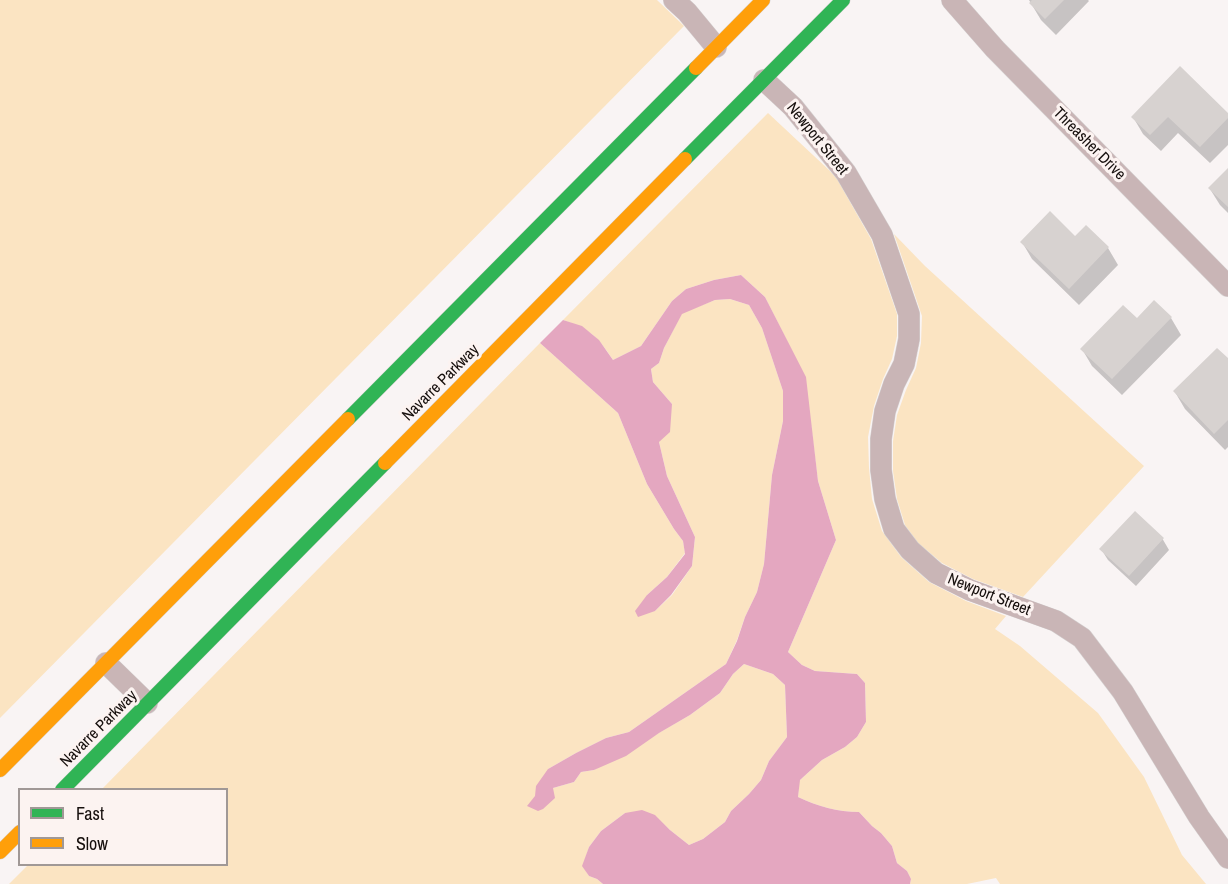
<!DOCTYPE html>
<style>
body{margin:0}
#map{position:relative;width:1228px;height:884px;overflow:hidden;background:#f9f4f4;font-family:"Archivo Narrow",sans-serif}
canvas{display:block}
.legend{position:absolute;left:18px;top:788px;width:210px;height:78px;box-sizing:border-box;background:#fcf3f1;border:2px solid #a09896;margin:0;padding:8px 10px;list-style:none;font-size:18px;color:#160f0d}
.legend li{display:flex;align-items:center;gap:12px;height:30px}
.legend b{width:30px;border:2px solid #a09896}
</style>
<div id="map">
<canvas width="1228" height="884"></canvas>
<ul class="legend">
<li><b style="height:8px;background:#30b455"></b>Fast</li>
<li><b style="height:8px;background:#ff9f0a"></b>Slow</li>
</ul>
</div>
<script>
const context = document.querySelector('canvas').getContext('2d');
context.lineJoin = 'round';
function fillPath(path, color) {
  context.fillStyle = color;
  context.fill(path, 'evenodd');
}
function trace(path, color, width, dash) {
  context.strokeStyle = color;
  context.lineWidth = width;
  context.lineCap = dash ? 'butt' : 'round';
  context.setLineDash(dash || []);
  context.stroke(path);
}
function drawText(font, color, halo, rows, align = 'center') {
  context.font = font + ' "Archivo Narrow",sans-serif';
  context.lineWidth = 6;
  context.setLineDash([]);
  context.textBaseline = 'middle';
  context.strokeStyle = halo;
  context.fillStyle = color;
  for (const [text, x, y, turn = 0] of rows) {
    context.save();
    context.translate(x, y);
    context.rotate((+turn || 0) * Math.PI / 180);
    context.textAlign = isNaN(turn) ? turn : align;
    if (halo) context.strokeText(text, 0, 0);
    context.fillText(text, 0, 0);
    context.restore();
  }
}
const green = new Path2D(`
 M0,0H657L684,26L0,718Z
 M768,113L829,170L837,179L871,239L897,314V336L892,359L883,379L874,406L868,437L869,468L872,499L882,531L901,557L929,582L966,601L1006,616L995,629L1020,646L1098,713L1144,777L1182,855L1206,884H1000L996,878L967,884H910L911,879L907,871L897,863L892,846L881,833L872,826L859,812C838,812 817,806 798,797L799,781L822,760L845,747L857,737L866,722L865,683L857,674L815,671L802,665L788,652L836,540L818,481L805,377L765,297L741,275L714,280L686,289L672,301L641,346L613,360C597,336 591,330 563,320Z
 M894,234L925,266L1144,466L1023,597L973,579L942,563L918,543L905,525L897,499L893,471V441L897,415L906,390L916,368L921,343L922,316Z
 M730,299L749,305L762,328L783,391V421L772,475L764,564L757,592L745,617L737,640L726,664L629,732L606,738L576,753L548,769L553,788L574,782L581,772L594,770L690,715L720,693L733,674L744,664L773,674L785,685L787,737L769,761L761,780L749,794L731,811L725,822L703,839L689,845L670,830L654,815L625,813L601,831L589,847L583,866L589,876L597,879L603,884H9L28,865L226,864V790L102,789L540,343L618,413L647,484L674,529L683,541L685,553L667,577L647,595L655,611L672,595L692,566L695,537L667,476L659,442L672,404L653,382L651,369L659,363L664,348L682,313L715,300Z`);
const water = new Path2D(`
 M741,275L765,297L806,377L818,481L836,540L788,652L802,665L815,671L857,674L865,683L866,722L857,737L845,747L822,760L800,780L798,797C817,806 838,812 859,812L872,826L881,833L892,846L897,863L907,871L911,879L910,884H603L597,879L589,876L582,866L589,847L601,831L625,813L642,810L655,815L670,830L689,845L703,839L725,822L731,811L749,794L761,780L769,761L787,737L785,685L773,674L744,664L733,674L720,693L690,715L659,733L626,756L594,770L581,772L574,782L553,788L555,798L543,809L538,811L527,806L535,796L536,786L548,769L576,753L606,738L629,732L726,664L737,641L745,617L757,592L764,564L772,475L783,421V391L762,328L749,305L730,299L715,300L682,314L664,348L659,363L651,369L653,382L672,404L670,432L659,442L667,476L695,537L692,566L671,595L655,611L638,617L635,611L647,595L667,577L685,554L683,541L674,529L647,484L618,413L540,343L563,320L582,326L599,340L613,360L641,346L672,301L686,289L714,280Z`);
const shadow = new Path2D(`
 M1029,0H1088L1089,1L1056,35L1041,20Z
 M1228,115V145L1210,163L1178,133L1161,151L1143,134L1133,117Z
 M1228,170V213L1220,205L1210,189Z
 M1086,227L1108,248L1118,265L1079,305L1032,259L1022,242L1075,238Z
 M1154,303L1171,318L1181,335L1122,395L1092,366L1082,349L1137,321Z
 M1228,361V447L1225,450L1185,409L1175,392Z
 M1162,538L1169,550L1136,586L1108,560L1101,549Z`);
const building = new Path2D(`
 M1032,0H1064L1045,19L1029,3Z
 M1180,66L1228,113V118L1200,147L1168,117L1150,135L1131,117Z
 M1228,168V207L1208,188Z
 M1050,211L1075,236L1086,225L1109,247L1069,289L1020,242Z
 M1154,300L1172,317L1112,379L1080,349L1123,305L1137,318Z
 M1217,348L1228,358V420L1214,434L1173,391Z
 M1135,511L1164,538L1129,576L1099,549Z`);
const street = new Path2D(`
 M674,0L687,12L716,47
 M952,0L995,49L1228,286
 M764,80L793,107L846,173L882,235L909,314V339L904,364L894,384L885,411L881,439V470L885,499L894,529L910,550L936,573L970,590L1056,621L1082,638L1123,692L1199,817L1228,858
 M106,663L147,703`);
const fast = new Path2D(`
 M685,159L843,0
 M348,419L696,68
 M62,790L385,463`);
const slow = new Path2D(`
 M696,68L763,0
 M385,463L685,159
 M0,770L348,419
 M0,852L20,832`);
const streetNames = [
 ["Newport Street",817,139,51],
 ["Threasher Drive",1089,144,45],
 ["Navarre Parkway",441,383,-45],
 ["Newport Street",989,595,22],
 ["Navarre Parkway",99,729,-45]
];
fillPath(green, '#fbe4c2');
fillPath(water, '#e4a7c0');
fillPath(shadow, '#0003');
fillPath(building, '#d7d2d0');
trace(street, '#d4d0d0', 22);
trace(fast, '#d4d0d0', 15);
trace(slow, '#d4d0d0', 15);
trace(street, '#c9b5b6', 21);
trace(fast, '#30b455', 14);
trace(slow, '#ff9f0a', 14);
drawText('16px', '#160f0d', '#fcf3f1', streetNames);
</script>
